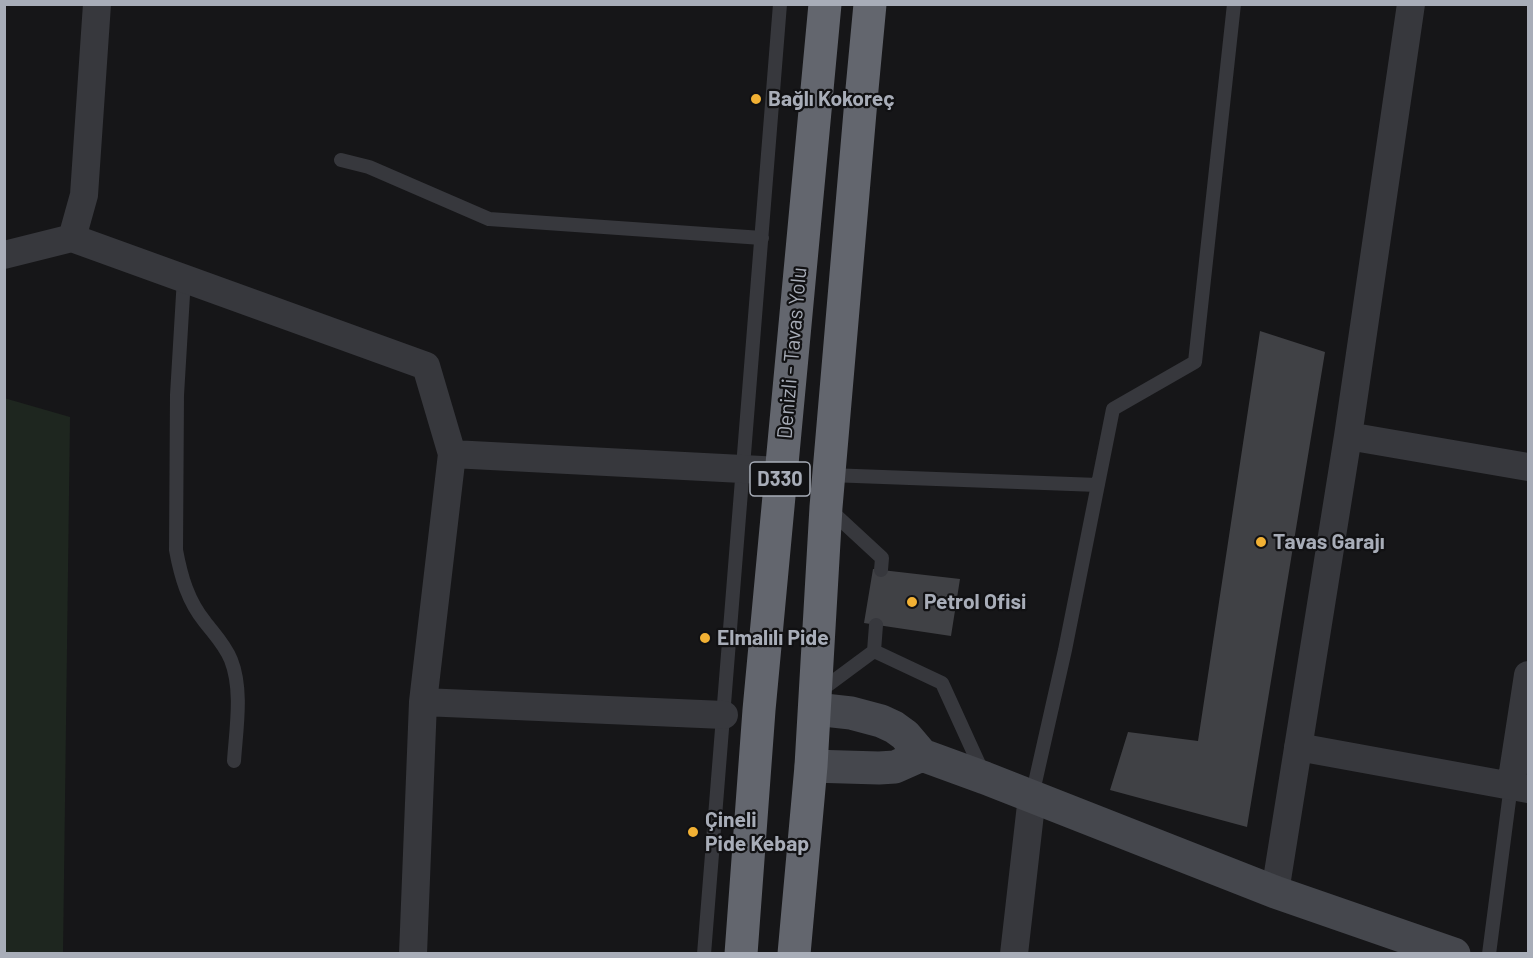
<!DOCTYPE html>
<meta charset="utf-8">
<style>
body{margin:0}
#map{position:relative;width:1533px;height:958px;overflow:hidden;background:#161618;font-family:Barlow,sans-serif}
canvas{display:block}
.frame{position:absolute;inset:0;border:6px solid #a8adb8;pointer-events:none}
</style>
<div id="map">
<canvas width="1533" height="958"></canvas>
<div class="frame"></div>
</div>
<script>
const context = document.querySelector('canvas').getContext('2d');
context.lineJoin = 'round';
function fillPath(path, color) {
  context.fillStyle = color;
  context.fill(path, 'evenodd');
}
function trace(path, color, width, dash) {
  context.strokeStyle = color;
  context.lineWidth = width;
  context.lineCap = dash ? 'butt' : 'round';
  context.setLineDash(dash || []);
  context.stroke(path);
}
function drawText(font, color, halo, rows, align = 'center') {
  context.font = font + ' Barlow,sans-serif';
  context.lineWidth = 4.5;
  context.setLineDash([]);
  context.textBaseline = 'middle';
  context.strokeStyle = halo;
  context.fillStyle = color;
  for (const [text, x, y, turn = 0] of rows) {
    context.save();
    context.translate(x, y);
    context.rotate((+turn || 0) * Math.PI / 180);
    context.textAlign = isNaN(turn) ? turn : align;
    if (halo) context.strokeText(text, 0, 0);
    context.fillText(text, 0, 0);
    context.restore();
  }
}
const green = new Path2D(`
 M4,398L70,417L63,953H5Z`);
const building = new Path2D(`
 M1260,331L1325,352L1247,827L1110,790L1128,732L1198,741Z
 M873,569L960,579L951,636L864,623Z`);
const lane = new Path2D(`
 M341,160L369,167L489,219L762,238
 M184,278L177,395L176,550C181,577 188,601 205,622C215,635 225,645 231,660C243,690 236,730 234,761
 M829,475L1098,485
 M829,509L882,558L881,570
 M874,651L942,683L983,773
 M820,691L874,651L876,625
 M1032,796L1065,650L1113,409L1195,362L1234,4
 M704,954L780,4
 M1489,954L1511,785`);
const street = new Path2D(`
 M72,238L84,195L97,4
 M4,255L72,238L426,366L452,454L781,471
 M1348,436L1528,467
 M423,702L724,715
 M1298,747L1528,789
 M1511,785L1528,675
 M1275,892L1348,436L1411,4
 M413,954L423,702L452,454
 M1014,954L1032,796`);
const secondary = new Path2D(`
 M815,709L851,713L881,721L894,727L905,735L922,755L985,778L1275,892L1454,954
 M811,766L879,768L895,767L922,755`);
const highway = new Path2D(`
 M741,954L759,710L825,4
 M794,954L811,766L826,507L861,100L870,4`);
const markers = [
 [756,99,6,"#f2b134"],
 [1261,542,6,"#f2b134"],
 [912,602,6,"#f2b134"],
 [705,638,6,"#f2b134"],
 [693,832,6,"#f2b134"]
];
const shields = [
 [780,479,60]
];
const shieldNames = [
 ["D330",780,479]
];
const poiNames = [
 ["Bağlı Kokoreç",768,99],
 ["Tavas Garajı",1273,542],
 ["Petrol Ofisi",924,602],
 ["Elmalılı Pide",717,638],
 ["Çineli",705,820],
 ["Pide Kebap",705,844]
];
const streetNames = [
 ["Denizli - Tavas Yolu",792,353,-85]
];
fillPath(green, '#1e261f');
fillPath(building, '#404145');
trace(lane, '#37383d', 14);
trace(street, '#37383d', 28);
trace(secondary, '#45474d', 33);
trace(highway, '#63666e', 33);
for (const [x, y, r, color] of markers) {
  const dot = new Path2D();
  dot.arc(x, y, r, 0, 2 * Math.PI);
  context.fillStyle = color;
  context.fill(dot);
  trace(dot, '#111113', 2);
}
for (const [x, y, w] of shields) {
  const box = new Path2D();
  box.roundRect(x - w / 2, y - 17, w, 34, 4.5);
  context.fillStyle = '#111113';
  context.fill(box);
  trace(box, '#a8adb8', 1.5);
}
drawText('bold 20px', '#a8adb8', null, shieldNames);
drawText('bold 21px', '#a8adb8', '#111113', poiNames, 'left');
drawText('21px', '#a8adb8', '#111113', streetNames);
</script>
